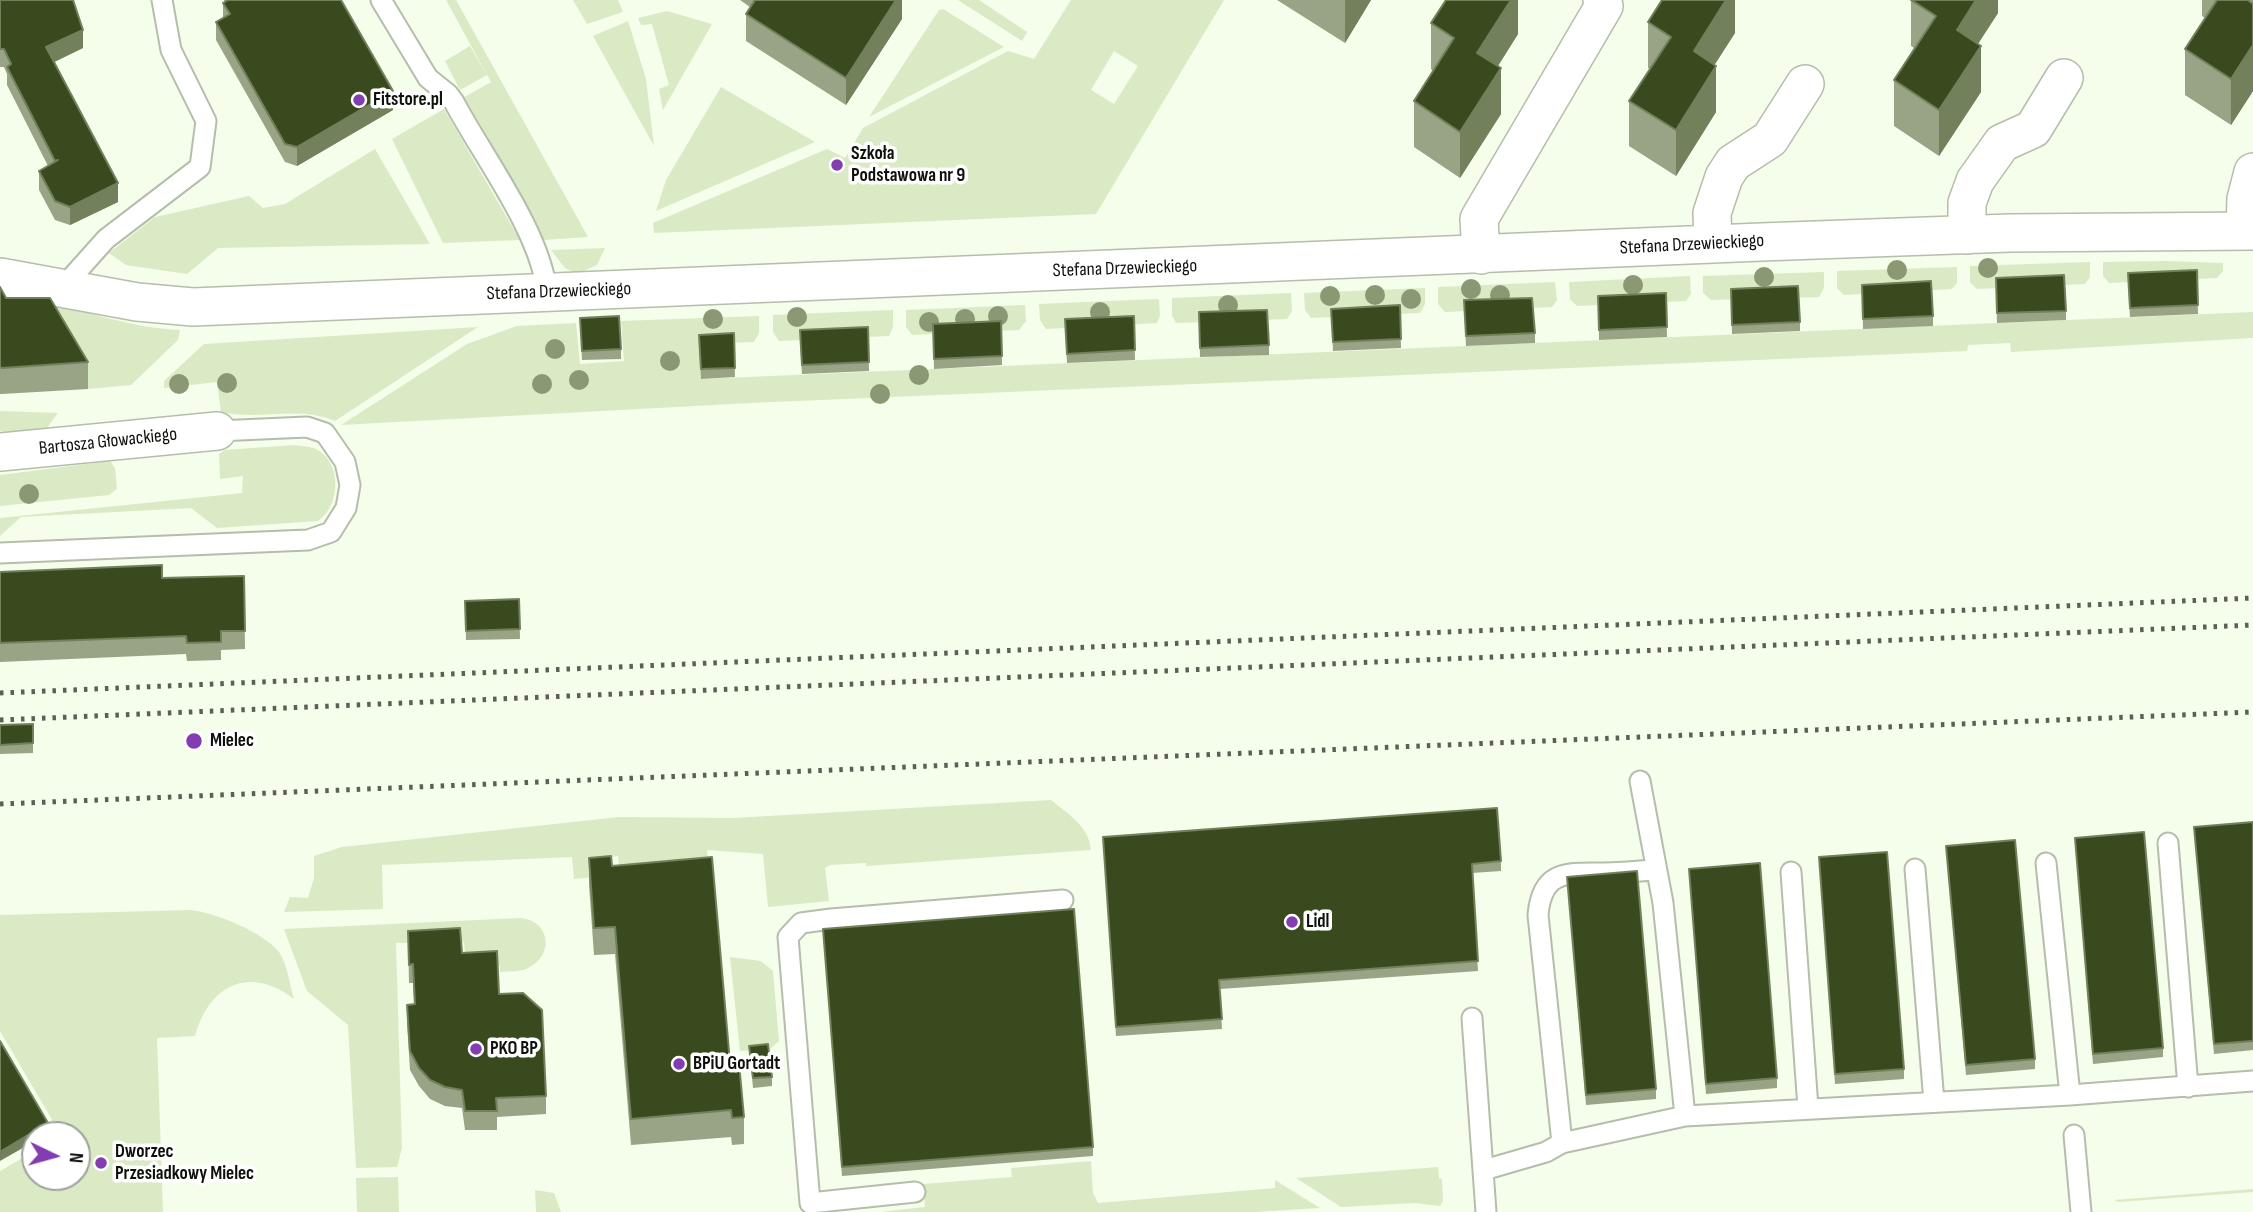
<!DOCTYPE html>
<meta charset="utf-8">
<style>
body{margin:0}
#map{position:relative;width:2253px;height:1212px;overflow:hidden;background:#f5fdeb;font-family:"Sofia Sans Condensed",sans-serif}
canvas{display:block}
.north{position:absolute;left:21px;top:1121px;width:70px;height:70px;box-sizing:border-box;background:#fff;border:2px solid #9fa09d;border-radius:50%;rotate:95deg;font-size:19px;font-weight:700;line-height:28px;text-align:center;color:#0e110b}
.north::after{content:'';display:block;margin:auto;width:24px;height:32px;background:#823db0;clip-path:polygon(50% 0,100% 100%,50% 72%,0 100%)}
</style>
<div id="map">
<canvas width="2253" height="1212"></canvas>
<div class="north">N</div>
</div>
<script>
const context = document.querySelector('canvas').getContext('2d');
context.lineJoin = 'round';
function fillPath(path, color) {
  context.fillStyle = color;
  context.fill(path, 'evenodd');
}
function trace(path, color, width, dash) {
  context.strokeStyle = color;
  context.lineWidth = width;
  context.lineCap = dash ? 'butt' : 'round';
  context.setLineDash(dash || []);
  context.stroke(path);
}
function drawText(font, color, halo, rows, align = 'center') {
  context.font = font + ' "Sofia Sans Condensed",sans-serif';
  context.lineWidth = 7;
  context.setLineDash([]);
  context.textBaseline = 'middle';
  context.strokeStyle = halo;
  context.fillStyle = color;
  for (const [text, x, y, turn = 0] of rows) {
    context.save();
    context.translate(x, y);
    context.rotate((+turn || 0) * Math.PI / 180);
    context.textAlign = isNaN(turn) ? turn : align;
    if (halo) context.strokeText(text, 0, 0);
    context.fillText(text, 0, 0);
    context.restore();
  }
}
const green = new Path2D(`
 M446,0H456L588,237L543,240L461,99L491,82Z
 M573,0H618L623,12L587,24Z
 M958,0H979L1027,32L1022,41Z
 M1071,0H1224L1096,214L654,233L653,223L827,149L845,158L863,128L1008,51L1034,59ZM1114,51L1138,66L1114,104L1091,90Z
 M943,9L1004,47L869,117L939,10Z
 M667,11L712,24L663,110L659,89L669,85L652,24L641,25L638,18Z
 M628,21L646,79L654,146L593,36Z
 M470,46L487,75L460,90L445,61Z
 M721,87L815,142L656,211L666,180Z
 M444,109L520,240L443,243L392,139Z
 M375,149L430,244L218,248L187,274L126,265L109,253L155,217L249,196L263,208L285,204Z
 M605,248L597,265L577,274L565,268L551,250Z
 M2167,261L2223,263V271L2217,278L2109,283L2103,276V262Z
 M2090,262V277L2085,284L1977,289L1970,282V266Z
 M1957,267V283L1952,289L1844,295L1837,288V271Z
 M1824,272V288L1819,297L1711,300L1703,293V276Z
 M1690,276L1691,294L1686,301L1577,306L1570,299L1569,282Z
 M1555,282L1557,300L1552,307L1445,312L1438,304V287Z
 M1425,288V304L1420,313L1311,318L1305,310L1304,293Z
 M1291,293L1292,311L1287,319L1176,323L1172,316V298Z
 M0,297C62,299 118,328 180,330L178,340L131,385L88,389L50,325Z
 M1159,299L1160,316L1157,323L1046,329L1040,320L1039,304Z
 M1025,305L1026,321L1019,330L912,335L906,327V310Z
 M893,310V327L889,336L779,341L773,332V315Z
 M2253,312V338L2011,352L2010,343L1968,345L1967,351L751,403L341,425L467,344L517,326L576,323L580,364L624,361L621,321L759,316V333L754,342L699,344L701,379Z
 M478,327L335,421C297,405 260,421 221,412L217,382L164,388V381L204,344Z
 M0,411L58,413L46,429L4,432L0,431Z
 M294,445C301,446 309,446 316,449C343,463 340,506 318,521L217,528L191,508L21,517L0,536V518L242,493L243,476L220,479L219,454L225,450Z
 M110,461L115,468L117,489L109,495L0,506V475Z
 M1051,800C1068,814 1089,826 1091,850L866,866V863L830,865L825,868L829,901L768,907L763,854L707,850L709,875L620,878L618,856L612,857L614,875L574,879L572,857L382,865L383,909L284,912L290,897L308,898L314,878V856L342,847L619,817L733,818Z
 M191,910C216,913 263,932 279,952C287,963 290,986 294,999C250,965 209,984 195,1036L157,1038L163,1212H0V1171L35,1151V1177H77V1135H61L0,1031V915Z
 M521,918C550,921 555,955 528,968C521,972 509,971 500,972V966L466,968L464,942L396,943L402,1148L397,1167L356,1168L348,1025L307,991L284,929Z
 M730,957L761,961L773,971L779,1041L770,1049L740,1051Z
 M1091,1161L1093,1193L1098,1203L1275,1188V1180L1320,1208L1255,1212H880L925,1207L923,1184L1012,1177L1011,1168Z
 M1438,1167L1439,1178L1442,1179L1443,1201L1440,1206L1415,1203L1341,1207L1296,1178Z
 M398,1177L399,1212H357L356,1178Z
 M2253,1189V1192L2118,1202L2114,1200Z
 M535,1190L554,1193L561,1212H536Z`);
const lane = new Path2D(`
 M381,0L428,78L448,94L454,102C483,157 541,232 547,293
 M64,286L106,239L200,167L206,121L171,50L162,0
 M0,553L308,540L331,532L346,508L350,485L345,462L325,433L307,427L217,431
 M1640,781L1663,903L1685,1116
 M2168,843L2188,1087
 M2046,863L2070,1095
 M1915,869L1934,1102
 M1791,872L1808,1108
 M1472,1018L1486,1212
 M2074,1135L2081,1212
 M1562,1143L1538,915C1542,869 1568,873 1605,873C1621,873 1638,871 1655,870
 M1484,1170L1546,1152L1562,1143L1685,1116L2070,1095L2253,1081
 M915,1192L810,1203L788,937L801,923L831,919L1063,900`);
const street = new Path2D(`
 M2245,230L2246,199L2253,172
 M1967,235V203L1975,181L2002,143L2033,129L2064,78
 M1713,244L1712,213L1724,177L1733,163L1770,139L1805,84
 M1481,255L1479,219L1604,6L1602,0
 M0,277L137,302L193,307L1761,242L2010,233L2253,231
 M0,452L217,431`);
const rail = new Path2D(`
 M0,693L2253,598
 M0,720L2253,625
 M0,804L2253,712`);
const trees = [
 [1988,268],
 [1897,270],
 [1764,277],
 [1633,285],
 [1471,289],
 [1375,295],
 [1500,295],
 [1330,296],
 [1411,299],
 [1228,305],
 [1100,312],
 [998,316],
 [797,317],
 [713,319],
 [965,319],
 [929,322],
 [555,349],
 [670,361],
 [919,375],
 [579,380],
 [227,383],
 [179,384],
 [542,384],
 [880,394],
 [29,494]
];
const wall = new Path2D(`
 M0,0L83,48L54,62L118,202L70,225L55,220L39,190V171L48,166L7,85V74L4,67H0Z
 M224,0H341L393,110L297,166L285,162L216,40V22L223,18V3L225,2Z
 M740,0H902V19L846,105L746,41V14L750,7Z
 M1277,0H1371L1345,43Z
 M1518,0V34L1498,66L1501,114L1460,178L1414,147V101L1433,71L1431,69V23Z
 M1735,0V33L1714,65L1716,112L1676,176L1629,146V101L1650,69L1648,68V22Z
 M1911,0H1998V13L1978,44L1981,92L1939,156L1894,126V80L1914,48L1911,46Z
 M2202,0H2253V91L2231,125L2185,95V49L2205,18L2202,16Z
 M2197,270L2198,314L2130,317L2128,283Z
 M1996,278L2066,311V320L1997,323Z
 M1862,285L1933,316V326L1863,329Z
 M0,287L6,298L88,362V389L2,394H0Z
 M1731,289L1800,322V331L1732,334Z
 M1666,293L1667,337L1599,340L1598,296Z
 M1464,300L1535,333V343L1466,346Z
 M1400,305L1401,348L1333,351L1331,309Z
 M1199,312L1269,345V355L1200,357Z
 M1134,316L1135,360L1067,363L1065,328Z
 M580,318L621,349V359L582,360Z
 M1001,321L1002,365L934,369L933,324Z
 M868,327L869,371L802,374L800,340Z
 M734,333L735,377L701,379L699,344Z
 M0,572L162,578L244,576L245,649L221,650V660L187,661L186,654L0,662Z
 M519,599L520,639L466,640L465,601Z
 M33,724V753L0,754V725Z
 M2253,822V1050L2214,1054L2194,827Z
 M1103,837L1501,861V871L1472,873L1478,971L1220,989L1222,1029L1116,1036Z
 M2075,838L2163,1048V1057L2093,1064Z
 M1946,846L2035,1059V1069L1966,1075Z
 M1819,857L1904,1069V1079L1835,1084Z
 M589,858L612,866L730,1063L744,1117V1144L732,1145L731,1137L631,1145L615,954L594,955L589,885Z
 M1689,869L1777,1078V1088L1706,1094Z
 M1567,877L1656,1089V1099L1586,1105Z
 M823,929L1093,1147V1156L842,1176Z
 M408,931L462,953L499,994L546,1096V1114L497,1117V1130H465L462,1108L445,1106L430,1099L419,1086L410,1070L407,1023V1005L414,1004L413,983H409Z
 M749,1046L772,1077V1086L753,1088Z`);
const shadedWall = new Path2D(`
 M896,0H902V19L846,105V78Z
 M1345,0H1371L1345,43Z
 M1511,0H1518V34L1477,99V53Z
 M1726,0H1735V33L1694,97V51Z
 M1976,0H1998V13L1957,76V30Z
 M83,30V48L46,66V47Z
 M2253,45V91L2231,125V79Z
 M1981,46V92L1939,156V110Z
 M1716,66V112L1676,176V130Z
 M1501,68V114L1460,178V132Z
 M393,91V110L297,166V147Z
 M118,183V202L70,225V207Z
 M48,1123V1133L44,1135H35V1141L0,1161V1152Z`);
const building = new Path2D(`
 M0,0H73L83,30L46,47L118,183L70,207L55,201L39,171L58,160L55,161L7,67L11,64L4,49H0Z
 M228,0H341L393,91L297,147L285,144L216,22L230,14L223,3Z
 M755,0H896L846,78L746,14Z
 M1446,0H1511L1477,53L1501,68L1460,132L1414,101L1454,38L1431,23Z
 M1662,0H1726L1694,51L1716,66L1676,130L1629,101L1671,37L1648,22Z
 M1911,0H1976L1957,30L1981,46L1939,110L1894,80L1936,16Z
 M2217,0H2248L2253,4V45L2231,79L2185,49Z
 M2197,270L2198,305L2130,308L2128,273Z
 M2064,275L2066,311L1997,313L1996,278Z
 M1931,281L1933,316L1863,319L1862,285Z
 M1798,286L1800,322L1732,325L1731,289Z
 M0,287L6,298H50L88,362L2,368L0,367Z
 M1666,293L1667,327L1599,330L1598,296Z
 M1532,298L1535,333L1466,336L1464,300Z
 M1400,305L1401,339L1333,342L1331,309Z
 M1267,310L1269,345L1200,348L1199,312Z
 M619,316L621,349L582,351L580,318Z
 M1134,316L1135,350L1067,354L1065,319Z
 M1001,321L1002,356L934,359L933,324Z
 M868,327L869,362L802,365L800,330Z
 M734,333L735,368L701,369L699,335Z
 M162,565V578L244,576L245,631H221V642L187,643L186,636L0,643V572Z
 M519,599L520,629L466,631L465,601Z
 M33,724V743L0,745V725Z
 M1497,808L1501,861L1472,864L1478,961L1219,980L1222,1019L1116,1027L1103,837Z
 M2253,822V1041L2214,1044L2194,827Z
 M2144,832L2163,1048L2093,1054L2075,838Z
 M2015,840L2035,1059L1966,1065L1946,846Z
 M1887,852L1904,1069L1835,1074L1819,857Z
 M611,856L612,866L712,857L730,1063H739L744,1117L732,1118L731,1110L631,1119L615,927L594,928L589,858Z
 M1760,863L1777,1078L1706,1084L1689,869Z
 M1637,871L1656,1089L1586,1095L1567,877Z
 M1074,909L1093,1147L842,1167L823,929Z
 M460,928L462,953L497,951L499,994L523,993L542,1010L546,1096L496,1098L497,1111H465L462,1090L445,1087L430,1080L419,1068L410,1051L407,1005L415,1004L413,964L409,965L408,931Z
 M0,1041L48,1123L0,1152Z
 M768,1044L772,1077L753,1078L749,1046Z`);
const markers = [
 [359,100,7,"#823db0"],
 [837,165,7,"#823db0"],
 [194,741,9,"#823db0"],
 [1292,922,7,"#823db0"],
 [476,1049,7,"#823db0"],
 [679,1064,7,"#823db0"],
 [101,1163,7,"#823db0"]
];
const poiNames = [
 ["Fitstore.pl",373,100],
 ["Szkoła",851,154],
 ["Podstawowa nr 9",851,176],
 ["Mielec",210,741],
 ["Lidl",1306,922],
 ["PKO BP",490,1049],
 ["BPiU Gortadt",693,1064],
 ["Dworzec",115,1152],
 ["Przesiadkowy Mielec",115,1174]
];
const streetNames = [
 ["Stefana Drzewieckiego",1692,245,-3],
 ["Stefana Drzewieckiego",1125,269,-2],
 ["Stefana Drzewieckiego",559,292,-2],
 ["Bartosza Głowackiego",108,442,-6]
];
fillPath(green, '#daeac4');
trace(lane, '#b5bdab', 23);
trace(street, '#b5bdab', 40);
trace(lane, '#fff', 19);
trace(street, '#fff', 37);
trace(rail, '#5b6056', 5, [3.5, 7]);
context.fillStyle = '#8a9873';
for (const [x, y] of trees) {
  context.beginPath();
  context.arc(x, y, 10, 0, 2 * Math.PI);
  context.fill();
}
fillPath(wall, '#98a485');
fillPath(shadedWall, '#72805c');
fillPath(building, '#3a4a1f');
trace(building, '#72805c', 2);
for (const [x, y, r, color] of markers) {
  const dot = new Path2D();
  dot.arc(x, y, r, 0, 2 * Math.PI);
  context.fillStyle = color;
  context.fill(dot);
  trace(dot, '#fff', 2.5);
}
drawText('bold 19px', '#0e110b', '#fff', poiNames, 'left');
drawText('19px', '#0e110b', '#fff', streetNames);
</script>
